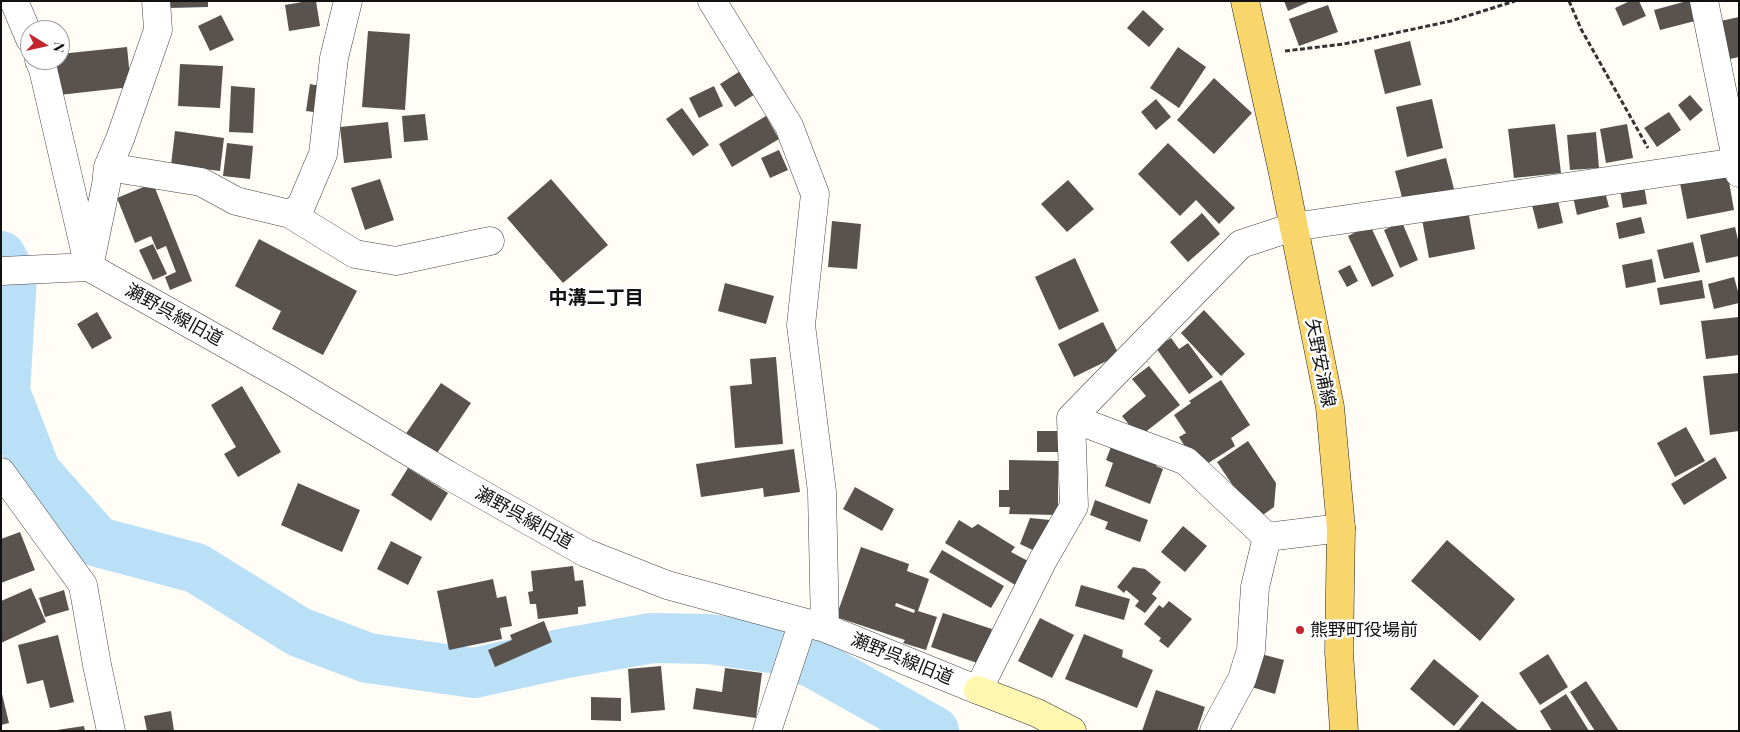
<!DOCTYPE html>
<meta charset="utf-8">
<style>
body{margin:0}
#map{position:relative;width:1740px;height:732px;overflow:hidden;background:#fffdf5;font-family:"Playfair Display",serif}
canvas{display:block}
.frame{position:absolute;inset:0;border:2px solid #111;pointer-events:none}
.north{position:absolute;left:20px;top:20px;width:50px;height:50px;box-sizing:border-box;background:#fff;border:1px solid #a0a0a0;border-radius:50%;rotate:99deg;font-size:14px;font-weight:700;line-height:20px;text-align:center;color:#111}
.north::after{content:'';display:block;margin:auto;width:18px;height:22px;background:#c4262e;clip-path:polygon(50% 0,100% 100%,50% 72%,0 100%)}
</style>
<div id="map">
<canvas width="1740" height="732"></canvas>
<div class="frame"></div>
<div class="north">N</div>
</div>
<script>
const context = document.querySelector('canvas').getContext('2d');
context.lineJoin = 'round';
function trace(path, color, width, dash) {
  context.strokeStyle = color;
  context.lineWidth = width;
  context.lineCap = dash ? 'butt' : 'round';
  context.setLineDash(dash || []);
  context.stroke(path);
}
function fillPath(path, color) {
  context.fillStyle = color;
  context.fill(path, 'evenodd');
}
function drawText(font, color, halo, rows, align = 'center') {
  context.font = font + ' "Playfair Display","Noto Sans JP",serif';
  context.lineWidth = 5;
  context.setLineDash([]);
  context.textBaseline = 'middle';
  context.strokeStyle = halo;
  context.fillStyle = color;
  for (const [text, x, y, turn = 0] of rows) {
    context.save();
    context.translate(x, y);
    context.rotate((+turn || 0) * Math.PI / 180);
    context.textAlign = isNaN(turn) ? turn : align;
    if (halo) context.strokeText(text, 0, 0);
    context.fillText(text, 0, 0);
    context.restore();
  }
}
const river = new Path2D(`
 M1,256L12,277L5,392L36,472L98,542L196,568L299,632L368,658L474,673L566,653L652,638L709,639L777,649L815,664L934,731`);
const building = new Path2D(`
 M169,1H208V7L169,8Z
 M308,1H316L320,26L289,31L285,5Z
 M1284,1H1311L1288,11Z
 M1630,1H1639L1646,16L1623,26L1615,8Z
 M1687,1H1690L1695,21L1660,30L1654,10Z
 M1328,5L1338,32L1299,46L1289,19Z
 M1143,10L1164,29L1149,47L1127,28Z
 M221,15L234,40L210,51L198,26Z
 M1739,17V57L1725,60L1716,22Z
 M368,31L410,34L405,110L362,107Z
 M1410,41L1421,85L1385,94L1374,50Z
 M127,47L131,87L59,95L55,60H60V54Z
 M1178,47L1206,67L1179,108L1150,88Z
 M180,64L223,66L220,108L178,106Z
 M745,68L760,91L735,107L720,84Z
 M1214,78L1252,113L1214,154L1177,120Z
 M310,84L325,87L321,113L306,111Z
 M231,86L255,88L253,133L229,132Z
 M714,86L723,106L699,118L689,98Z
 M1690,95L1703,110L1690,121L1678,105Z
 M1156,99L1171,117L1156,130L1141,112Z
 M1432,99L1443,148L1407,157L1396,107Z
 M682,108L709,145L693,156L666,119Z
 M1669,112L1681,130L1657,147L1644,128Z
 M425,114L428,140L404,142L402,116Z
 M766,116L779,139L732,167L719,144Z
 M388,122L392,158L344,163L340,127Z
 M1555,124L1561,173L1514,178L1508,129Z
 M1627,124L1633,158L1606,163L1600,129Z
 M175,131L224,138L220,171L171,165Z
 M1596,132L1599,168L1570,170L1567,135Z
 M227,143L253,146L250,179L223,176Z
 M1168,143L1235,208L1219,224L1196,200L1180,216L1138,174Z
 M779,150L788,170L770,178L761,158Z
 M1446,158L1454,189L1403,201L1395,171Z
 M1727,170L1734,210L1687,219L1679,178Z
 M380,179L394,220L365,230L351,188Z
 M551,179L608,245L563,283L507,218Z
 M1643,179L1647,204L1623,208L1619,183Z
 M1068,180L1094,209L1067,232L1041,204Z
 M153,183L192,281L170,290L165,277L176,272L166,246L157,250L151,236L135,243L117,198Z
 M1603,184L1609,207L1577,215L1572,192Z
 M1557,196L1563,223L1538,229L1531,201Z
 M1468,210L1475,249L1429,258L1422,219Z
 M1202,213L1220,234L1188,262L1170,242Z
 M1641,217L1645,233L1619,239L1616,223Z
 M832,221L861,224L857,269L828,267Z
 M1402,222L1418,260L1400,268L1384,230Z
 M1370,225L1394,276L1372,287L1348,236Z
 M1735,227L1739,244V256L1706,263L1700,235Z
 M259,239L357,291L323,355L272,329L281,311L235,286Z
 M1693,242L1700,272L1664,279L1657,250Z
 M153,244L167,274L153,280L139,250Z
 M1075,258L1099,311L1059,330L1035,277Z
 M1652,259L1656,282L1626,288L1622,265Z
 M1350,265L1358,281L1347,287L1338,271Z
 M1734,277L1739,295V303L1714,309L1708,284Z
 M1702,280L1705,298L1660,305L1657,288Z
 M725,283L774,296L766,324L718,311Z
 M1204,310L1245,354L1221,376L1181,333Z
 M97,312L112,338L92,349L77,324Z
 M1739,317V355L1706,359L1701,321Z
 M1103,322L1119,355L1074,377L1058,344Z
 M1171,338L1179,349L1188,343L1213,377L1189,394L1156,348Z
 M776,357L783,444L735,448L730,386L752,384L750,359Z
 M1149,366L1180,405L1139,437L1122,416L1146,396L1132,379Z
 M1739,373V431L1710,435L1703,376Z
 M1221,380L1250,425L1231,438L1235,446L1199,469L1179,437L1186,433L1174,415L1191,403L1189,401Z
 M441,383L471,403L435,456L405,435Z
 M242,386L281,452L238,477L224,454L236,447L211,405Z
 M1686,427L1705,461L1675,477L1657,443Z
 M1037,431H1064L1063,452H1037Z
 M1114,439L1160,456L1156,466L1163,469L1150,504L1105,486L1113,463L1106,460Z
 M1248,441L1276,483L1274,507L1256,520L1217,462Z
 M794,449L800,492L764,497L763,488L701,497L696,464Z
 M1715,457L1727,478L1684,505L1671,484Z
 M1009,460L1058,461V515L1009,514L1010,507H999V490H1009Z
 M408,468L448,493L431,521L391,495Z
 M298,483L360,510L342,552L281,525Z
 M855,487L894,509L882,531L843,509Z
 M1095,500L1148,520L1140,542L1105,529L1108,522L1090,515Z
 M1030,518L1050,520L1037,552L1020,544Z
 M959,520L972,528L978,524L1015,547L1011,552L1028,561L1017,586L945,543Z
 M1183,526L1207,546L1185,572L1161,552Z
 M20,532L35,570L1,583V539Z
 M1447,540L1515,599L1480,641L1411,581Z
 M391,541L422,557L408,585L377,569Z
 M861,547L909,564L907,571L929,579L918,611L937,617L926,650L903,643L905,640L836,617ZM896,603L915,610L914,613L895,606Z
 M942,550L1004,586L991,608L929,572Z
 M573,566L575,581L583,580L586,606L578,607V614L538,619L536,604H530L528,592L533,591L531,571Z
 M1133,567L1145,569L1161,582L1152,594L1157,598L1145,613L1135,606L1139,601L1126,590L1124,593L1117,587Z
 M493,579L497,598L506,596L512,626L500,628L502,639L449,650L437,591Z
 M1081,585L1130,599L1124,620L1075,606Z
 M31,588L46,622L1,643V601Z
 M64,590L69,610L45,617L39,598Z
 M1169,601L1192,619L1168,648L1159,641L1161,638L1144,624L1159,605L1163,608Z
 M943,613L992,629L980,664L931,647Z
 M1040,618L1074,635L1052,678L1018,661Z
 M544,621L552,642L495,667L488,650L512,640L510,635Z
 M1084,634L1123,650L1122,657L1153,670L1137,708L1065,679Z
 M58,635L74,702L50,708L43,680L27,684L18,645Z
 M1257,653L1284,660L1275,694L1248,686Z
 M1548,654L1568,687L1540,705L1519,673Z
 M1434,659L1479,696L1454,726L1410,689Z
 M661,666L665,710L631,713L628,669Z
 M725,668L762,673L756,718L693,709L696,688L722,692Z
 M1586,681L1619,731H1595L1570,692Z
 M1156,690L1205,707L1197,731H1142Z
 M2,694L9,723L1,725V695Z
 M1566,694L1589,731H1552L1540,711Z
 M591,697L621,698V721L591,720Z
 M1482,701L1519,731H1458Z
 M171,711L174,731H147L144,716Z
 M84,726L85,731H57V730Z`);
const path = new Path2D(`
 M1569,1L1581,29L1648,148
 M1285,51L1344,44L1451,21L1515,1`);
const street = new Path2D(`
 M14,1L30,39
 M712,1L789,126L815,194L801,325L822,492L825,628
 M1704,1L1739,173
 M39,60L43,69L87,259
 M108,167L201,182L236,201L290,214L301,206L323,154L334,58L348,1
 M290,214L355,254L396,261L490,241
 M89,267L106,185L108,167L120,139L158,30L156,1
 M1,271L89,267L288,379L448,475L586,553L667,585L825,628L978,690L1043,560L1074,506L1071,418L1241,244L1293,227L1737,162
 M1071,418L1186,461L1267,537L1341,528
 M1,472L83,585L97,665L111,731
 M767,731L803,622
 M1214,731L1242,679L1251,650L1255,587L1267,537`);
const secondary = new Path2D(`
 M978,690L1037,713L1072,731`);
const primary = new Path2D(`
 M1245,1L1282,168L1330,407L1341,528L1339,652L1344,731`);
const markers = [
 [1300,630,5,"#c4262e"]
];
const streetNames = [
 ["瀬野呉線旧道",174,315,29],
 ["矢野安浦線",1320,363,79],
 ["瀬野呉線旧道",524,518,29],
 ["瀬野呉線旧道",902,659,22]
];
const poiNames = [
 ["熊野町役場前",1310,630]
];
const neighbourhoodNames = [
 ["中溝二丁目",596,298]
];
trace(river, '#b9e0f7', 50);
fillPath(building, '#5a524d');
trace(street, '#444', 29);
trace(secondary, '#333', 29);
trace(primary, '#222', 29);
trace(path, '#333', 3, [5, 2.5]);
trace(street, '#fff', 28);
trace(secondary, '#fff6b0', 28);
trace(primary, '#f9d66b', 28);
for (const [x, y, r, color] of markers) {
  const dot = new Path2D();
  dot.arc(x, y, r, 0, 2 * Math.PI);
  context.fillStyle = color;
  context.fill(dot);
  trace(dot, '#fff', 2);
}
drawText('18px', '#111', '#fff', streetNames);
drawText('18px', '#111', '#fff', poiNames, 'left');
drawText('bold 19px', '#111', '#fff', neighbourhoodNames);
</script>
